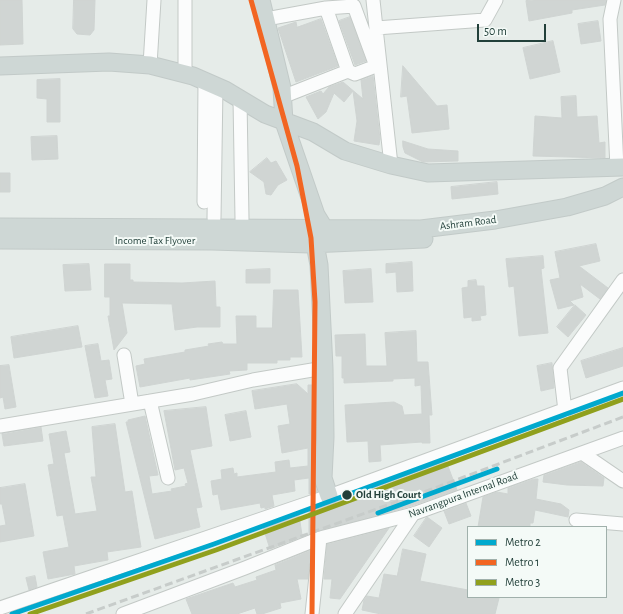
<!DOCTYPE html>
<style>
body{margin:0}
#map{position:relative;width:623px;height:614px;overflow:hidden;background:#e6ece9;font-family:"Alegreya Sans",sans-serif}
canvas{display:block}
.legend{position:absolute;left:467px;top:526px;width:140px;height:72px;box-sizing:border-box;background:#f4faf7;border:1px solid #a0b0ab;margin:0;padding:5px 7px;list-style:none;font-size:12px;color:#22403a}
.legend li{display:flex;align-items:center;gap:8px;height:20px}
.legend b{width:20px;border:1px solid #a0b0ab}
.scale{position:absolute;left:477px;top:24px;width:69px;height:18px;box-sizing:border-box;border:2px solid #22403a;border-top:0;padding-left:5px;font-size:12px;line-height:14px;white-space:nowrap;color:#22403a;-webkit-text-stroke:3px #f4faf7;paint-order:stroke}
</style>
<div id="map">
<canvas width="623" height="614"></canvas>
<ul class="legend">
<li><b style="height:5px;background:#00a9ce"></b>Metro 2</li>
<li><b style="height:5px;background:#f26522"></b>Metro 1</li>
<li><b style="height:5px;background:#90a01d"></b>Metro 3</li>
</ul>
<div class="scale">50 m</div>
</div>
<script>
const context = document.querySelector('canvas').getContext('2d');
context.lineJoin = 'round';
function fillPath(path, color) {
  context.fillStyle = color;
  context.fill(path, 'evenodd');
}
function trace(path, color, width, dash) {
  context.strokeStyle = color;
  context.lineWidth = width;
  context.lineCap = dash ? 'butt' : 'round';
  context.setLineDash(dash || []);
  context.stroke(path);
}
function drawText(font, color, halo, rows, align = 'center') {
  context.font = font + ' "Alegreya Sans",sans-serif';
  context.lineWidth = 4;
  context.setLineDash([]);
  context.textBaseline = 'middle';
  context.strokeStyle = halo;
  context.fillStyle = color;
  for (const [text, x, y, turn = 0] of rows) {
    context.save();
    context.translate(x, y);
    context.rotate((+turn || 0) * Math.PI / 180);
    context.textAlign = isNaN(turn) ? turn : align;
    if (halo) context.strokeText(text, 0, 0);
    context.fillText(text, 0, 0);
    context.restore();
  }
}
const building = new Path2D(`
 M0,0H22L23,44L0,45Z
 M74,0H95L94,30L90,35L77,34L73,29Z
 M534,0H606L605,5L572,10V13L529,21L526,1Z
 M350,17L366,61L355,65L339,21Z
 M321,19L338,66L296,82L278,28L296,22L297,27Z
 M598,21L601,41L581,44L578,24Z
 M553,41L560,72L530,79L523,48Z
 M403,66L437,106L447,105L449,129L412,133L407,96L401,97Z
 M373,76L380,139L379,145L354,141L357,121L353,91L344,102L334,93L326,112L318,119L306,97L321,91L323,94L329,87L343,82L363,99L361,80Z
 M60,79V122H47V99L37,98V80Z
 M576,96L577,117L597,116L599,143L605,142V158L533,156L535,116L562,118L561,97Z
 M57,136L58,159L32,160L31,137Z
 M403,141L428,149L458,151V161L423,162L405,153L403,147Z
 M267,158L271,163L276,161L287,180L278,185L271,195L266,194L264,182L250,172Z
 M0,173H10V192H0Z
 M497,182L498,194L452,199L451,187Z
 M596,244L600,261L579,266L608,288L600,299L580,284L583,297L570,301L574,305L558,309L550,280L560,278L555,252Z
 M543,256L544,268L541,269L548,333L519,336L514,286L509,287L506,259Z
 M412,262L413,291L397,292L396,272L386,273V264Z
 M89,264L91,290L65,291L63,265Z
 M105,264H130V280H133V282L182,283L215,281L216,307H220V327H197L175,330L172,304L122,303L127,333L114,350L108,316H110V297H105Z
 M270,269V283H246V270Z
 M371,269L373,302L345,303L343,271Z
 M476,280L477,286H484L486,315L480,316L481,320L472,321V317L464,318L462,288L468,287V281Z
 M274,290H298L302,357H290V360H277V363H247V370L229,371L230,374L190,380V378L140,387L136,366L145,364L144,359L185,352V350L209,346L208,344L222,342L223,344H237L236,316H256V328H272Z
 M575,305L586,315L568,337L557,327Z
 M78,326L82,347L14,358L11,337Z
 M416,331L417,362H428L432,415H429L430,443H422V442L380,445L381,461L369,462L368,441L347,442L345,405L394,402L402,406L404,415L422,414L421,385L415,386V378L393,379V381L344,383V378H342V356H336L335,335L365,334L366,366H387L385,333Z
 M98,344L101,361L109,360L112,379L105,380L108,396L95,398L85,346Z
 M623,348V366L586,378L581,361Z
 M552,363L554,388L541,391L537,366Z
 M9,365L16,407L5,409L3,397L0,398V366Z
 M297,384L308,394V385H314L315,437L313,478L317,492L309,494V478L294,480L295,491L272,495L274,506L265,509V507L261,508L260,503L221,510L218,494L213,495L211,481L222,479L221,470L233,468L234,474L237,473V477L276,472L275,462L289,460L290,468L308,466V448L282,453L278,426L290,424L287,404L255,409L252,391Z
 M206,407L212,446L190,450L202,507L196,508L200,527L155,539L126,422H128V420L145,416L158,475L149,476L152,494L172,491L171,489L186,486L185,484L188,483L184,468L175,470L164,411Z
 M246,411L251,437L230,441L225,415Z
 M115,424L125,492L132,491L141,547L107,552L108,560L74,566L75,574L48,579L43,552L69,547L63,515L57,516L48,465L54,464L49,434L66,431L70,452L64,453L75,514L97,511L91,477H96L92,427Z
 M41,427L43,441L4,446L2,434Z
 M446,461L457,490L411,506L309,534V511L326,505H333L337,502Z
 M581,462L604,478L603,486L567,485L543,482L544,475Z
 M534,479H538L536,499L561,504L569,510L568,517L535,510L533,523H530V527H478L483,497L497,492L508,494V488Z
 M25,484L34,536L0,542V526L6,525L2,504H0V488Z
 M466,503L471,516L449,524L444,511Z
 M299,515L302,535H306L270,549L263,527Z
 M427,517L442,528L429,547L414,536Z
 M389,528L340,599L330,598L332,579H324L327,544Z
 M403,549L426,554L420,581L468,590V597L499,598L495,614H381L362,610L364,600L367,596L379,598L384,574L397,576Z
 M311,550L308,579H297L301,599L280,603L281,608L262,614H257L255,608L237,614H192L186,599L233,583L235,587L257,580L256,577L276,570L275,565Z
 M35,576L37,587L29,590L26,578Z`);
const minor = new Path2D(`
 M185,0V74
 M373,0L376,28
 M614,0L610,19L617,168
 M326,8L348,71
 M266,19L326,8L354,6L376,66L355,74L348,71L282,97
 M150,65L154,0
 M240,99L242,219
 M391,165L376,28L485,20L496,0
 M204,202L205,81
 M214,218L216,86
 M124,355L132,404
 M150,401L168,478
 M565,411L560,368L623,280
 M0,426L193,394L253,380L324,368
 M582,453L623,481
 M576,520L623,524
 M0,608L329,496L623,388
 M123,614L245,568L320,538L413,514L623,438
 M312,614L320,538
 M345,614L413,514`);
const major = new Path2D(`
 M261,0L282,88L284,122L316,215L324,228
 M0,66L109,62L150,65L193,76L225,90L265,114L313,132L345,151L391,165L428,173L623,167
 M0,227L421,229L495,220L567,207L605,196L623,187
 M0,240L212,241L310,244L424,239
 M315,244L319,265L324,368L325,437L323,478L329,496`);
const rail = new Path2D(`
 M86,614L432,489L623,417`);
const metro1 = new Path2D(`
 M378,513L497,469
 M12,614L214,544L623,393`);
const metro2 = new Path2D(`
 M251,0L297,166L311,238L315,302L312,614`);
const metro3 = new Path2D(`
 M30,614L216,550L623,399`);
const markers = [
 [347,495,5.5,"#22403a"]
];
const streetNames = [
 ["Ashram Road",468,223,-7],
 ["Income Tax Flyover",155,241],
 ["Navrangpura Internal Road",463,495,-20]
];
const stopNames = [
 ["Old High Court",356,495]
];
fillPath(building, '#d0d5d3');
trace(building, '#cfd4d2', 1);
trace(minor, '#c3c9c6', 15);
trace(major, '#c2cac8', 19);
trace(minor, '#fbfcfc', 13);
trace(major, '#ced7d5', 17);
trace(rail, '#c7ccca', 3, [8, 4]);
trace(metro1, '#00a9ce', 5);
trace(metro2, '#f26522', 5);
trace(metro3, '#90a01d', 5);
for (const [x, y, r, color] of markers) {
  const dot = new Path2D();
  dot.arc(x, y, r, 0, 2 * Math.PI);
  context.fillStyle = color;
  context.fill(dot);
  trace(dot, '#f4faf7', 1.5);
}
drawText('11px', '#22403a', '#f4faf7', streetNames);
drawText('bold 11px', '#22403a', '#f4faf7', stopNames, 'left');
</script>
